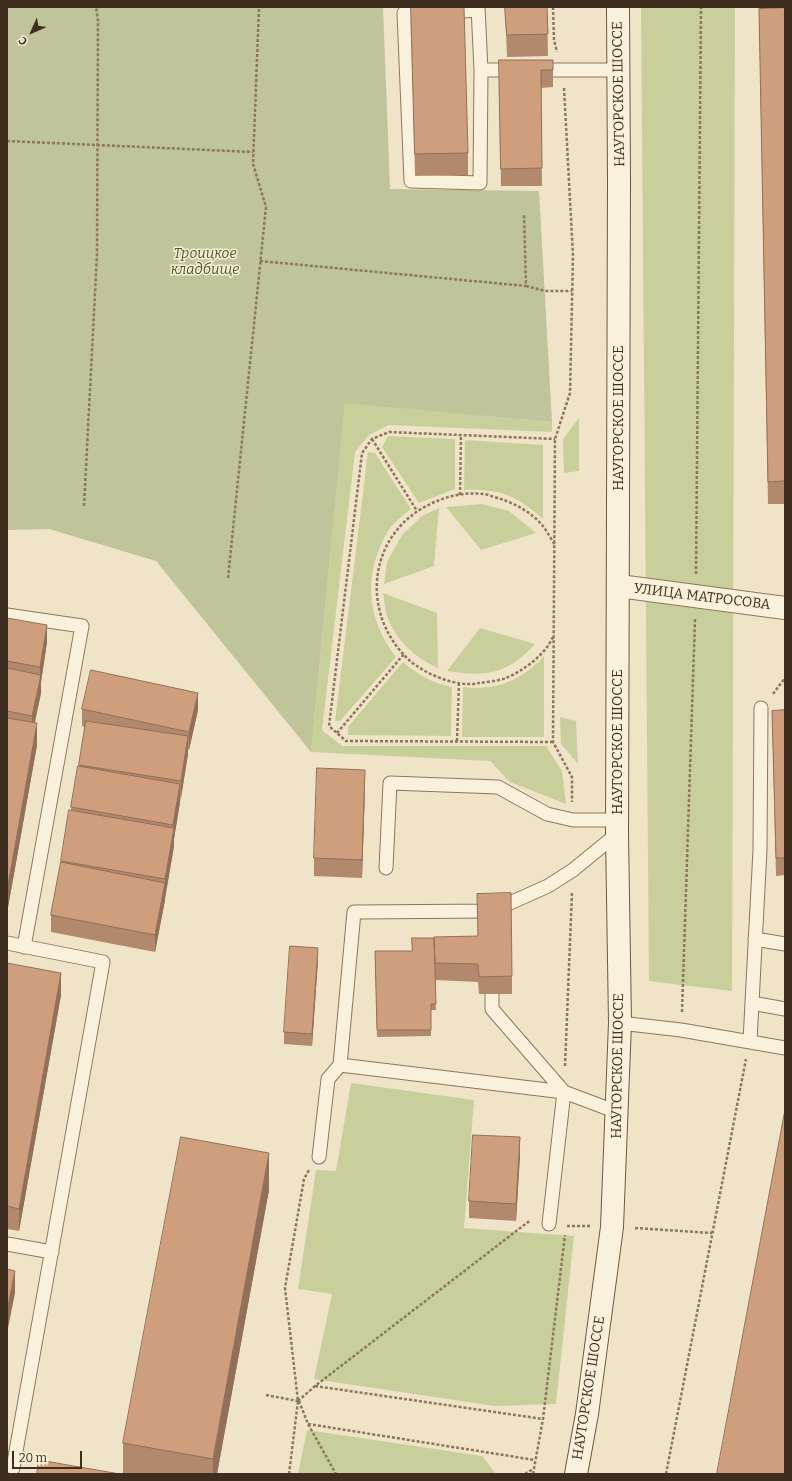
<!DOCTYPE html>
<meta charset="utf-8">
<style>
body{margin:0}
#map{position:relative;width:792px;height:1481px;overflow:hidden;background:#f0e4c8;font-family:Bitter,serif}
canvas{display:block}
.frame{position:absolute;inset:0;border:8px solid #3d2e20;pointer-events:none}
.north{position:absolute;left:12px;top:12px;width:40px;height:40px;-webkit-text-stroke:3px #f7eed8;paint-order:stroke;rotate:225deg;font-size:11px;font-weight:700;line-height:16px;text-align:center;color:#3d2e20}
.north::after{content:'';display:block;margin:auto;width:14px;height:18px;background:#3d2e20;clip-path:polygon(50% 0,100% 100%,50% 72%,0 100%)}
.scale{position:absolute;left:12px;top:1451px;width:70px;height:18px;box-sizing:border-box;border:2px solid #3d2e20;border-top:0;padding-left:5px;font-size:12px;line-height:14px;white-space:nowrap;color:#3d2e20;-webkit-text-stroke:3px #f7eed8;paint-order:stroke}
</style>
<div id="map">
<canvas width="792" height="1481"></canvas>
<div class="frame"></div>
<div class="north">С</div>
<div class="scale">20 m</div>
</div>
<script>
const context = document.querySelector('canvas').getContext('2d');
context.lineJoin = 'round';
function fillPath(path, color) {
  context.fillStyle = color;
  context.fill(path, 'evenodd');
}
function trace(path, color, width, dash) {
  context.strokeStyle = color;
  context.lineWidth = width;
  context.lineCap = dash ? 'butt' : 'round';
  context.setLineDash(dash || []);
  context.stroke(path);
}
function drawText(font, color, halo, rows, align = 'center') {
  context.font = font + ' Bitter,serif';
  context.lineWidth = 3;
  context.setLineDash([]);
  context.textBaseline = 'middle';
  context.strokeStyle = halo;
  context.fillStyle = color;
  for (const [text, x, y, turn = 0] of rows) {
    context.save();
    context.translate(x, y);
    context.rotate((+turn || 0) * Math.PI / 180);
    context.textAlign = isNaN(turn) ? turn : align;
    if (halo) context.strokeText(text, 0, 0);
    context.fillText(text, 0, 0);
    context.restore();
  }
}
const green = new Path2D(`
 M641,7H735L732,991L649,981Z
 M345,402L552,422V432L389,425L369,435L355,452L322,730L342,746H546L562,771L566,804L510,782L490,761L311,752Z
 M579,418V471L564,473L563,439Z
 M388,436L455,439V489L419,503L382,447Z
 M465,440L543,445V519C518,496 499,488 464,490Z
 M368,452L375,453L411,509C404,515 395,521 390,528C363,571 365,617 396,657L340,721H335Z
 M482,504L509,511L536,533L481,550L446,507Z
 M439,508L434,566L384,584L387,562L402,535L422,516Z
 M383,593L437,613L438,668C417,659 398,642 389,621C385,613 385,602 383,593Z
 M480,628L535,644C507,675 486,677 447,671Z
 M544,656V737H462L463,687C496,691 521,681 544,656Z
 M403,662C417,674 434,684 452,687L451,736L348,735V727Z
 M560,717L576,721L578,764L561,744Z
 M351,1083L474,1100L464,1228L574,1236L556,1404L494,1406L314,1379L332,1294L298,1289L316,1170L336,1171Z
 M307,1430L482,1456L496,1474H298Z`);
const cemetery = new Path2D(`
 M7,7H383L390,189L539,191L552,422L345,403L311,752L156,561L49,529L7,530Z`);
const path = new Path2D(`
 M553,7L554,40L557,52
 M564,88L573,256L570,393L555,439L553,742L572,777V802
 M7,141L253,152
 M260,261L526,286L524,214
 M526,286L545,291H572
 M372,439L417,511
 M460,495L461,435
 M84,506L97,254L98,20L96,7
 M696,574L701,7
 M228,578L266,207L253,164L259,7
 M553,637C545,655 523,671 506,678C498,681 487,682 479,683C457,688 425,674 409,660C357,611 369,528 437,501C451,495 468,492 484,494C490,495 496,498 501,499C516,504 532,513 542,525C547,531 551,539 555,545
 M773,694L785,678
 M337,733L404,654
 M457,741L459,682
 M553,742L346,741L329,726L362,453L372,439L389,432L555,439
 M682,1012L695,619
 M565,1066L572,893
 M567,1226H590
 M635,1228L712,1233
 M315,1386L543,1419
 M266,1395L298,1401
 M298,1401L315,1386L528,1222H530
 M299,1401L308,1424L336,1474
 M308,1424L535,1460
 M289,1474L298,1401L285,1288L304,1179L309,1170
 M525,1474L533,1469
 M533,1474L543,1419L565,1235
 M666,1474L746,1059`);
const service = new Path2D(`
 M478,7L481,70H517
 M427,12L404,13L411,181L480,183L481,70
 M447,12L478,10
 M536,70H618
 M7,615L82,626L24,947
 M386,868L390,783L498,787L547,814L573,820H617
 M755,939L785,944
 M7,943L103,962L13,1468
 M492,977V1009L564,1092L549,1224
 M752,1003L785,1009
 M620,1023L681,1030L785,1048
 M750,1041L760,850L761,708
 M340,1065L564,1092L617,1112
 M319,1157L328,1079L340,1065L354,912L492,911L548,886L573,870L617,834
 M7,1244L52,1252`);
const minor = new Path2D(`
 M619,586L785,608`);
const secondary = new Path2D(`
 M576,1474L587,1414L612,1227L620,1023L617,834L619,181L618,7`);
const wall = new Path2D(`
 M411,7L468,153V175L415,176Z
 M505,7H547L548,56L507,57Z
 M785,8V504H768L759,9Z
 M553,60V87L541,88L542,186H501L499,78Z
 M7,618L47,642L41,682V693L35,723L37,745L7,913Z
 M82,709L198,710L189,750L188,749V754L174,839V846L165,900L155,952L51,932V915L71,811V807L79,766L85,727L82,726Z
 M785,710V875L776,876L772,711Z
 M365,787L362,878L314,876V858Z
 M477,894L512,976V994H479L478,982L435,980L436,1010H431V1036L377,1037L375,951H412L434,938L478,936Z
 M318,960L312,1046L284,1044V1032Z
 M7,963L61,995L19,1231L7,1229Z
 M520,1155L516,1221L469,1218V1201Z
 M269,1190L217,1474H123V1443Z`);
const shadedWall = new Path2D(`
 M47,625V642L41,682V693L32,733V716L40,678V667Z
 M198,693V710L189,750V732Z
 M37,723V745L7,913V891Z
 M188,736V754L181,798V781Z
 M365,770V787L362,878V860Z
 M180,784V802L174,839V846L165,897V879L173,833V825Z
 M165,883V900L155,952V935Z
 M318,948V960L312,1046V1034Z
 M61,973V995L19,1231V1209Z
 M520,1137V1155L516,1221V1204Z
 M269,1153V1190L217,1474H213V1459Z
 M15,1271V1293L7,1333V1311Z`);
const building = new Path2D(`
 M411,7H464L468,153L415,154Z
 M505,7H547L548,34L507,35Z
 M785,8V481L768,482L759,9Z
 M499,60H553V70H541L542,168L501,169Z
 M7,618L47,625L40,667L7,661Z
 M7,668L41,675L32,716L7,711Z
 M91,670L198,693L189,732L82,709Z
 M785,710V858H776L772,711Z
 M7,718L37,723L7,891Z
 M86,721L188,736L181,781L79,765Z
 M78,766L180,784L173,825L71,807Z
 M317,768L365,770L362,860L314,858Z
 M69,810L174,828L165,879L61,861Z
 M61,862L165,883L155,935L51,915Z
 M511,893L512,976L479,977L478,964L435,963L434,937L478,936L477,894Z
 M412,938H434L436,1004H431V1030H377L375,951H412Z
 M290,946L318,948L312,1034L284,1032Z
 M7,963L61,973L19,1209L7,1206Z
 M785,1110V1474H717Z
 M473,1135L520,1137L516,1204L469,1201Z
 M181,1137L269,1153L213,1459L123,1443Z
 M7,1269L15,1271L7,1311Z
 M39,1460L120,1474H37Z`);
const streetNames = [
 ["НАУГОРСКОЕ ШОССЕ",619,94,-91],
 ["НАУГОРСКОЕ ШОССЕ",619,418,-90],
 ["УЛИЦА МАТРОСОВА",702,597,7],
 ["НАУГОРСКОЕ ШОССЕ",618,742,-90],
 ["НАУГОРСКОЕ ШОССЕ",618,1066,-89],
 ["НАУГОРСКОЕ ШОССЕ",589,1388,-81]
];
const parkNames = [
 ["Троицкое",205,254],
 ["кладбище",205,270]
];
fillPath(green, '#c9cf9b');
fillPath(cemetery, '#bfc49a');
trace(service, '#8d765c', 15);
trace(minor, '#8d765c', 24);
trace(secondary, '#6f573f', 24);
trace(path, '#8d765c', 2.5, [3, 2]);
trace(service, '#faf1dc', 13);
trace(minor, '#faf1dc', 22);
trace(secondary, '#faf1dc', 22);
fillPath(wall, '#b2896c');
fillPath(shadedWall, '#916f58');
fillPath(building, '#cf9f7d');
trace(building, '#916f58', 1);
drawText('14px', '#3d2e20', '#f7eed8', streetNames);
drawText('italic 14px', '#4d5a26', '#f7eed8', parkNames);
</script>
